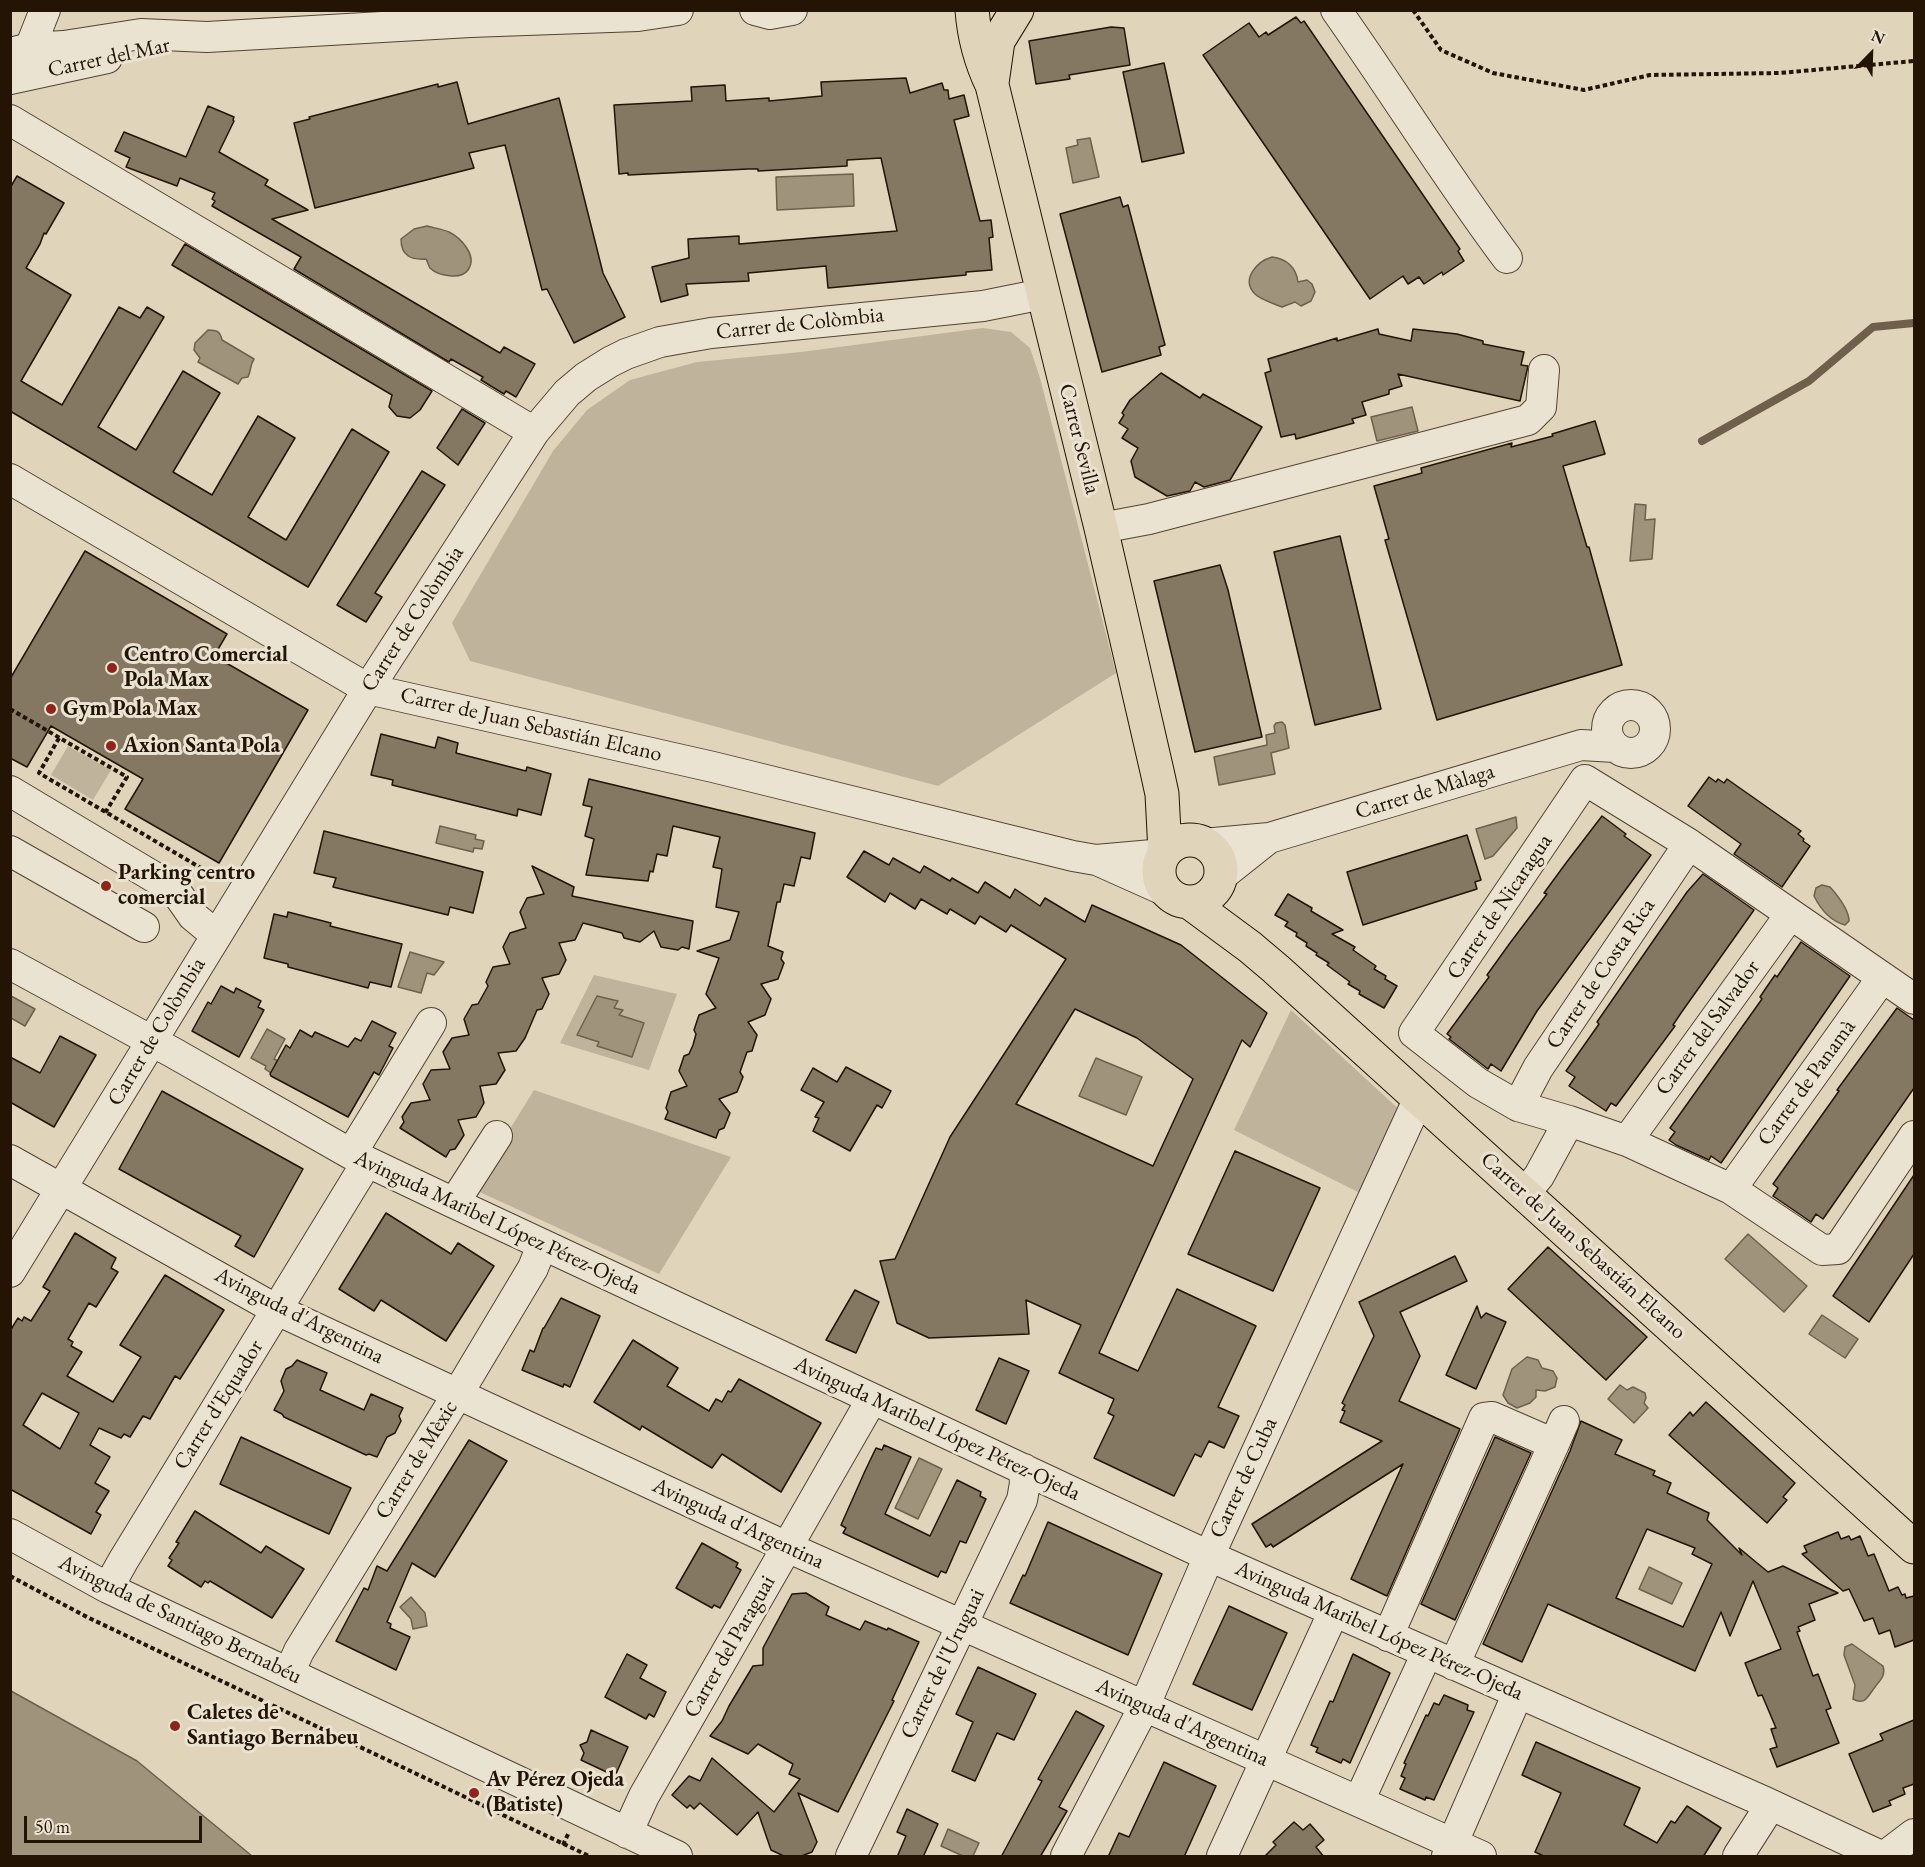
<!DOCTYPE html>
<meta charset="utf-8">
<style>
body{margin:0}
#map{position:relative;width:1925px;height:1867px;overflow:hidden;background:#e0d4ba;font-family:"EB Garamond",serif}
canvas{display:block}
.frame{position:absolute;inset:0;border:12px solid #231404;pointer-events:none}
.north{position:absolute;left:1841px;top:24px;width:60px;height:60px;-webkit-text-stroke:4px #ebe3d2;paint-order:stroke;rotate:23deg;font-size:16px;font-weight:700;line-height:24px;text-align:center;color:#231404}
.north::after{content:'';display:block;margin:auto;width:21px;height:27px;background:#231404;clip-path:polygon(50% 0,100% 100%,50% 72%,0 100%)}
.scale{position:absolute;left:24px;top:1816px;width:178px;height:27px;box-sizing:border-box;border:3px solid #231404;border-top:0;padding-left:8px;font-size:18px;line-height:21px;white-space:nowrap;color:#231404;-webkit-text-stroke:4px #ebe3d2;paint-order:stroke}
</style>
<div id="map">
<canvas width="1925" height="1867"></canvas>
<div class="frame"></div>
<div class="north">N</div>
<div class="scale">50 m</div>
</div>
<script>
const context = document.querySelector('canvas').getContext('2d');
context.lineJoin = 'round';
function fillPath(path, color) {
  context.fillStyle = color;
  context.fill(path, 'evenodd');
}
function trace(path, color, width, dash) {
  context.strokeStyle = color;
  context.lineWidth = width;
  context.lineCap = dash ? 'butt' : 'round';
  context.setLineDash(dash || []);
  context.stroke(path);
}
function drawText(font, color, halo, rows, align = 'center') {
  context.font = font + ' "EB Garamond",serif';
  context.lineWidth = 6;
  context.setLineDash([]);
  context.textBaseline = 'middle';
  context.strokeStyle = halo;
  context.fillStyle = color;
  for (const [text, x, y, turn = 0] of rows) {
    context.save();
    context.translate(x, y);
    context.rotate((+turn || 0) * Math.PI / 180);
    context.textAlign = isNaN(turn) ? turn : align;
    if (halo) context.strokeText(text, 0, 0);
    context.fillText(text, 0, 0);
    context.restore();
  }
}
const green = new Path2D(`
 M983,328L1011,332L1030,348L1040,378L1116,673L938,786L470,661L452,623L553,451L587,410L630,380L697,362L801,352Z
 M68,746L111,770L93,800L51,775Z
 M594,975L677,994L649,1070L560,1043Z
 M1291,1010L1403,1113L1364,1195L1234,1130Z
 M534,1090L731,1157L659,1274L473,1189Z`);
const water = new Path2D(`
 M1090,138L1099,177L1073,183L1066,148L1078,145L1077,140Z
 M853,174L854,206L777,210L776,177Z
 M427,226C434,228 442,229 449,232C461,238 478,256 468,270C461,280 438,276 430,268C428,265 428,262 426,259C411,260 401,256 401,239L414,229Z
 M1272,257C1287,259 1296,268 1298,282L1307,280L1312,284L1315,292L1311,301L1301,306L1295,302L1282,307C1273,303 1261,300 1255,294C1240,279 1258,261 1272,257Z
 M208,330C217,330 220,331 222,340L254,359C250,365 251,371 248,377L242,378L238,384L198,362L200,358L194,350L195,343Z
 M1412,407L1418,431L1377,441L1371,417Z
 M1635,504L1646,505L1645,520L1655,519L1652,559L1630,561Z
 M1282,722L1285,725L1289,748L1271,753L1275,774L1219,785L1214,757L1267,745L1266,735L1275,733L1274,726L1276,723Z
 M1516,817L1517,828L1493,856L1485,859L1476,829Z
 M440,826L476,835L475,839L484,841L482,849L474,848L473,852L436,843Z
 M1822,885L1830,887C1838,896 1849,909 1849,921L1845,925C1830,921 1821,910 1814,896L1816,888Z
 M410,952L444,962L434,975L427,973L421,993L398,987Z
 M11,996L35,1009L25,1026L11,1018Z
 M597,996L618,1001L614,1008L623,1010L619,1015L644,1023L632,1057L597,1046L599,1042L577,1035Z
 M267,1029L285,1039L274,1059L278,1061L271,1073L265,1069L266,1066L251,1058Z
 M1096,1058L1142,1077L1126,1115L1079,1096Z
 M1748,1234L1807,1286L1784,1312L1725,1259Z
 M1822,1315L1858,1339L1845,1358L1809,1334Z
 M1527,1357L1538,1360L1542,1368L1553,1371L1557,1378L1555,1387L1545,1391L1536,1390V1397L1530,1403L1517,1408L1508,1403L1503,1395L1512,1369Z
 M1620,1385L1627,1390L1633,1387L1645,1393L1646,1398L1644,1403L1648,1408L1634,1423L1608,1399Z
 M919,1458L942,1469L918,1519L895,1508Z
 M1649,1567L1682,1583L1672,1604L1639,1589Z
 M411,1597L425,1613L427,1626L413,1629L411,1619L400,1607Z
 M1852,1644L1883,1666C1886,1676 1880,1680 1875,1687C1868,1696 1865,1706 1853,1699L1855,1685L1844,1655L1845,1647Z
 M11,1691L137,1761L252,1856H11Z
 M948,1829L979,1843L973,1856H963L941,1846Z`);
const stream = new Path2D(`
 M1702,441L1809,381L1873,327L1914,323`);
const building = new Path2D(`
 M1296,17L1301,23L1304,21L1460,249L1458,251L1464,261L1443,275L1442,272L1424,284L1419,277L1408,284L1403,276L1370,299L1203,55L1249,23L1259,37L1266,32L1268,35Z
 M1111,27L1124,28L1130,65L1069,75L1070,79L1036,84L1029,41Z
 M1164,63L1184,153L1142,162L1123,72Z
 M906,78L910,93L942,83L944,90H948L949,99L964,95L969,116L954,120L980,221L991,220L993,237L989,238L992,270L966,272V275L828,288L826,266L748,273L749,281L686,284L688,295L661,302L652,267L689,258L688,239L739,236V244L897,231L881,158L847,160V166L758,171V169H748L628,175V173L619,174L614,105L692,101L691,87L725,85L726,101L769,98V101L822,96L821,82Z
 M457,82L468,124L559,98L603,273L625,317L574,343L547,289L542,290L505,145L469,153L474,168L315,208L294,123L310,119L309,117L438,84V87Z
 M208,106L234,117L233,120L234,121L219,152L268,180L265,185L308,210L272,219L500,353L504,347L535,364L516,397L506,391L504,394L481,380L483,377L451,359L449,362L294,269L301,257L212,206L215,201L212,199L215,193L180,178L177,186L126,167L130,158L115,151L124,132L186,157Z
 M17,176L64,203L46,234L44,233L40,244L26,268L71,295L21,381L62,405L119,307L140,318L147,307L164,317L98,427L136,450L183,371L220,393L173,472L212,495L258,416L295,438L248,517L286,540L352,429L389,452L308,587L10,411V188Z
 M1120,197L1123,207L1128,205L1165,345L1159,347L1161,355L1102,372L1060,214Z
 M185,244L432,391L420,410L410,418L397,416L389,407L392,395L172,265Z
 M1378,329L1379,334L1411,341L1413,329L1457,334L1483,341V344L1524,352L1521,365L1528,366L1520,401L1398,374L1402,386L1389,390V394L1362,402L1366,415L1352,419L1354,423L1296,439L1295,434L1281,437L1265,373L1271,371L1268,359L1337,338V341Z
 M1161,373L1200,398L1203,394L1262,427L1230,480L1204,487L1195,482L1190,491L1167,496L1135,477L1131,461L1138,448L1122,438L1128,429L1119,423L1124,415L1122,413L1130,400Z
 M462,409L485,423L458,465L437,448Z
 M1595,421L1605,454L1563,466L1587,547H1589L1622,665L1437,720L1385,540L1389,539L1374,486L1422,473L1421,468L1512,443L1511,447L1553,436L1552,434Z
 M422,471L445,485L375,593L382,597L366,622L337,605Z
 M1340,536L1381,709L1315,725L1274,552Z
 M85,551L227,634L214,656L308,710L219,863L125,809L143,779L51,726L27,767L10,758V679Z
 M1220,565L1228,590L1262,737L1195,752L1154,581Z
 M381,734L435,748L438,737L458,743L456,753L526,771L527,767L551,774L541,815L518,809L517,816L392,785L393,780L371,775Z
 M1709,777L1716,782L1718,779L1724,783L1727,779L1801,831L1798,834L1804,839L1803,841L1810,846L1782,887L1734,854L1741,844L1688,806Z
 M589,779L815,833L810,859L801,857L794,886L784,884L780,902H777L768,946L783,952L781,959L784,963L778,979L761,984L771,999L765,1015L748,1022L757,1035L752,1051L747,1052L740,1072L743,1077L737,1092L719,1099L730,1113L724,1128L719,1130L716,1138L665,1119L668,1112L666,1108L671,1092L687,1086L679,1071L684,1056L689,1054L693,1045L696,1034L694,1030L699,1015L716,1008L706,994L719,958L697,951L730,940L739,912L716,907L722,869L713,867L720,837L673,826L667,856L657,854L653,872L650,871L648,881L586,875L594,839L585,836L592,807L583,805Z
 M1602,816L1626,834L1624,836L1651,855L1537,1011L1501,1071L1491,1064L1488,1069L1449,1039L1451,1037L1447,1034L1480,989L1489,977L1487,975L1510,943L1547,894L1544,893L1566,863Z
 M324,831L483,872L473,913L450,907L448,915L333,887L336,878L314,873Z
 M1467,835L1481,880L1475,882L1477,889L1363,925L1347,872Z
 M864,851L889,865L893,858L920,873L924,866L950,881L952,878L978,893L985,882L1010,898L1015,889L1040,906L1045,898L1085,922L1092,905L1181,945L1267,1013L1250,1047L1242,1040L1099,1353L1138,1371L1177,1289L1256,1326L1218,1407L1239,1416L1224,1448L1209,1441L1201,1457L1195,1454L1174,1496L1094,1458L1114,1416L1108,1413L1114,1399L1059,1373L1081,1325L1026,1300L1029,1334L929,1338L897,1323L880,1261L895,1259L950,1137L1066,959L1011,925L1006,932L980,916L975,924L950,909L947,914L921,899L915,909L890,893L885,902L847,877ZM1075,1009L1137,1038L1193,1079L1153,1166L1016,1104Z
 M532,866L574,887L572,896L693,921L689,949L682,947L678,950L661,947L654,931L640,942L624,938L622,933L583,923L575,940L559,943L566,960L559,974L542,978L549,994L542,1009L537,1010L525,1038L516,1051L498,1053L505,1070L496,1084L480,1086L484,1103L476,1117L458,1120L464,1135L455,1149L450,1150L446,1157L400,1128L404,1122L402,1117L411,1103L430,1100L423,1084L431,1070L450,1069L443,1052L452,1038L469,1035L464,1019L472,1005L478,1004L488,986L486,982L493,967L510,964L503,947L510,933L526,928L520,912L527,898L544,894Z
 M1703,874L1754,910L1681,1013L1673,1025L1675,1026L1655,1053L1616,1106L1611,1103L1606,1111L1569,1086L1575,1077L1566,1071L1599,1024L1597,1022L1687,892Z
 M1288,894L1312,908L1311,911L1343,930L1332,934L1355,947L1353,950L1376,966L1374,969L1386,976L1385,979L1397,986L1384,1008L1359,994L1360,991L1348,984L1350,982L1327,965L1329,963L1316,955L1317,953L1306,946L1307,943L1296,936L1297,933L1285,926L1288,922L1275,915Z
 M288,912L331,923L330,926L402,944L391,987L370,982L368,988L288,967V964L264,958L274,914L287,917Z
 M1801,942L1850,976L1721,1163L1711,1156L1709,1160L1676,1145L1669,1140L1675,1132L1670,1128L1762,999L1760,997L1766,988L1775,975L1777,977Z
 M221,986L234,993L236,988L261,1001L258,1007L264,1010L239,1057L192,1031L208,1002L211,1004Z
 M1897,1008L1914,1020V1088L1823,1219L1816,1214L1811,1222L1773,1196L1778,1188L1773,1184L1839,1091L1837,1090Z
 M372,1021L396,1033L389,1046L393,1048L379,1075L374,1072L348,1117L271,1076L270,1074L286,1045L290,1048L300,1030L312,1037L315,1032L348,1047L355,1038L361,1041Z
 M60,1036L96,1055L54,1127L10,1102V1057L40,1073Z
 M846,1067L891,1091L882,1108L877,1105L850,1151L813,1131L819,1118L815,1117L824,1102L801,1090L813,1068L837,1082Z
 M162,1091L303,1169L254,1257L235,1246L241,1236L119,1169Z
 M1235,1151L1320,1188L1273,1291L1188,1254Z
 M1914,1175V1254L1869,1322L1833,1296Z
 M386,1213L451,1254L458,1243L494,1266L446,1341L381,1300L374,1311L339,1289Z
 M75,1233L116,1258L111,1268L118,1272L96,1307L89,1303L68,1339L73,1342L71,1346L82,1352L67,1376L113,1402L141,1357L120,1345L165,1275L224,1310L180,1379L175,1376L150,1419L143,1416L130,1437L124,1434L121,1438L99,1428L90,1445L110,1457L95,1483L109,1491L96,1512L101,1515L91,1534L10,1489V1331L18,1318L22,1321L24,1317L31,1321L50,1291L43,1287ZM42,1393L79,1413L60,1449L23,1425Z
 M1548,1247L1647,1337L1606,1380L1508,1289Z
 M1455,1256L1467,1281L1400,1312L1420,1356L1399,1401L1460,1429L1387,1596L1351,1579L1403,1464L1273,1547L1271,1544L1266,1547L1252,1524L1382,1441L1340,1422L1345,1411L1342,1410L1345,1405L1342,1403L1374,1336L1359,1302Z
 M855,1290L879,1302L856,1353L826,1340Z
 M561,1298L600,1316L570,1387L564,1384L563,1387L522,1370L530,1350L534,1352L543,1328H544Z
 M1477,1306L1481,1318L1486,1313L1506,1322L1476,1389L1446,1375Z
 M633,1340L678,1368L667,1386L709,1411L716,1399L722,1402L728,1391L731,1392L739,1379L821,1423L781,1492L722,1454L712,1468L642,1426L640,1430L594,1402Z
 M999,1358L1029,1371L1006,1424L976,1410Z
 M297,1360L327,1373L320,1390L364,1410L371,1394L403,1408L399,1416L401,1421L395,1433L387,1437L377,1457L369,1454L366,1455L284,1417L282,1414L274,1410L284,1391L281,1381L286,1369L292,1366Z
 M1706,1402L1795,1483L1783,1497L1787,1500L1767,1523L1669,1435L1690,1412L1693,1416Z
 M1581,1421L1622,1440L1615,1454L1655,1471L1653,1475L1671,1483L1667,1493L1709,1513L1707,1520L1742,1555L1739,1548L1768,1572L1783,1566L1838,1593L1809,1604L1815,1620L1798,1627L1800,1631L1797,1632L1813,1676L1818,1674L1831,1708L1826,1710L1839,1743L1777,1767L1770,1749L1777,1747L1771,1729L1776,1728L1762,1695L1758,1696L1745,1663L1781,1649L1753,1581L1730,1636L1721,1612L1695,1671L1548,1604L1522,1662L1483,1644L1570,1451ZM1647,1529L1695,1548L1692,1554L1712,1564L1683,1627L1616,1598Z
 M241,1437L351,1488L329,1534L220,1484Z
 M1495,1437L1531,1453L1455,1620L1421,1604Z
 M469,1440L507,1461L435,1577L412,1563L387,1622L391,1624L390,1628L410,1637L396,1670L336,1641L364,1588L368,1590L377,1566L387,1571Z
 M884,1445L911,1457L885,1514L930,1536L957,1480L981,1492L980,1496L986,1499L966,1543L960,1541L946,1573L941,1571L938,1577L843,1533L846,1528L841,1525L865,1471L876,1448L882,1450Z
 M195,1511L261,1553L266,1546L304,1569L272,1618L210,1581L208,1583L205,1581L201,1587L168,1566L172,1560L169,1558L179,1543L176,1542Z
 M1048,1522L1162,1574L1128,1655L1010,1603L1023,1575L1025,1576Z
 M1838,1532L1841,1539L1849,1536L1851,1540L1860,1536L1868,1556L1874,1554L1889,1591L1898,1587L1902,1595L1905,1594L1906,1598L1914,1596V1640L1895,1647L1890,1630L1879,1634L1873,1618L1864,1621L1849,1589L1843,1591L1802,1554L1807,1552L1804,1546Z
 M702,1543L738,1563L736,1567L741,1570L720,1608L714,1605L712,1608L676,1588Z
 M806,1593L829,1607L826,1615L860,1630L865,1621L887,1630L888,1628L919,1642L892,1700L894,1701L838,1812L798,1793L817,1842L812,1852L799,1857H786L771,1850L758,1812L737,1835L700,1803L694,1809L690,1805L687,1808L672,1795L689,1776L700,1781L712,1758L774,1812L800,1779L789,1774L793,1764L758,1744L748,1754L710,1736L722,1721L729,1706L753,1666L763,1665V1648L792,1594Z
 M1229,1606L1287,1633L1252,1710L1193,1684Z
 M627,1654L647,1665L640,1678L666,1692L654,1717L649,1714L646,1719L605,1697Z
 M1353,1654L1390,1673L1350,1763L1343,1759L1341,1763L1316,1752L1318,1748L1311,1745L1330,1701L1333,1702Z
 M978,1667L1036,1694L1014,1740L997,1733L975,1781L952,1771L973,1722L956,1714Z
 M1444,1695L1468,1705L1467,1710L1474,1712L1434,1800L1426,1797L1425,1800L1400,1789L1405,1778L1401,1776L1406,1764L1404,1763L1426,1715L1428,1716L1434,1703L1439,1705Z
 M1076,1711L1104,1726L1059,1807L1067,1811L1040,1857H1001L1042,1781L1038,1779Z
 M1914,1720V1784L1903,1788L1905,1794L1889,1801L1891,1805L1873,1812L1849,1754L1883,1740L1880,1734Z
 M591,1730L628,1747L615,1776L581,1760L584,1753L580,1745L587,1742Z
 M1536,1742L1640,1788L1624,1825L1657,1843L1671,1821L1675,1823L1687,1806L1721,1828L1703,1857H1546L1535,1852L1561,1793L1522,1775Z
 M1164,1762L1216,1786L1184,1857H1108L1119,1833L1129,1837Z
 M907,1809L938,1824L923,1857H897L906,1836L897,1832Z
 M1294,1822L1303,1830L1310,1824L1324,1840L1316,1847L1324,1857H1264L1276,1845L1273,1842Z`);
const path = new Path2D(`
 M1413,10L1441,50L1493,73L1584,90L1650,75L1780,73L1914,61
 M10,709L127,777L105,813
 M59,738L39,773L201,868
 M10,1576L87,1617L589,1856
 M563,1845L569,1832`);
const minor = new Path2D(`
 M755,10L770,14L792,10
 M1336,10C1394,92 1447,178 1507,258
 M10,53L30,48L64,46L141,34L207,37L470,22L638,16L678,10
 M21,62L30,48L45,10
 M10,79L107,58
 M10,120L534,432
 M10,479L368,689L713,767L1073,856L1096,860L1164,854
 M1101,528L1149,519L1528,420L1541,407L1544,370
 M1607 729a24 24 0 1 1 48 0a24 24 0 1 1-48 0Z
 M10,791L169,886L179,896L193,916L216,935
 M1203,844L1269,838L1581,745L1615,747
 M10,851L144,927
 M1099,861L1166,891
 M1220,877L1269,838
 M10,964L172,1052L351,1154L454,1203L1209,1556L1765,1802L1881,1856
 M1518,1106L1538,1068L1689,844
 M1569,1121L1518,1106L1478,1083L1414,1033L1585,780L1689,844L1914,999
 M1627,1141L1790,915
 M351,1154L431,1023
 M10,1160L277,1310L787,1547L1481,1856
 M1731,1189L1882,978
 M1525,1193L1539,1176L1569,1121L1627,1141L1731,1189L1822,1250L1838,1249L1914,1136
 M454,1203L497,1136
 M10,1272L368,689L534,432L567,393L586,377L610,362L626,354L660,342L711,333L983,306L1043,294
 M1554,1444L1564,1421
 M10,1534L108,1588L677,1856
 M108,1588L123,1561L367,1162
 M1388,1636L1484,1418L1492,1417L1554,1444L1454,1665
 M289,1673L299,1651L451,1405L533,1268L542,1245
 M1359,1801L1427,1653
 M627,1833L644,1796L872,1399
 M851,1856L1022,1500L1025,1483L1024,1469
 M1066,1856L1144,1707L1209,1556L1419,1098
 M1222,1856L1334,1611
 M1447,1856L1518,1693
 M1738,1856L1763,1817L1765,1802
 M1885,1856L1914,1834`);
const major = new Path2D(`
 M972,10C974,38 980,60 992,85L1101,528L1157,771L1162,794L1165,852
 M992,83L998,41L1017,10
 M1159 871a31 31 0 1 1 62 0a31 31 0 1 1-62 0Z
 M1189,902L1250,947L1276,969L1914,1547`);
const markers = [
 [112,668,6,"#8f2418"],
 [51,709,6,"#8f2418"],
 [111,746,6,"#8f2418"],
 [106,886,6,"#8f2418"],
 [175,1726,6,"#8f2418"],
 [474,1793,6,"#8f2418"]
];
const streetNames = [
 ["Carrer del Mar",109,58,-12],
 ["Carrer de Colòmbia",800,324,-6],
 ["Carrer Sevilla",1079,439,76],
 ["Carrer de Colòmbia",413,619,-57],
 ["Carrer de Juan Sebastián Elcano",531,725,13],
 ["Carrer de Màlaga",1425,792,-17],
 ["Carrer de Nicaragua",1500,907,-56],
 ["Carrer de Costa Rica",1601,974,-56],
 ["Carrer del Salvador",1708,1028,-54],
 ["Carrer de Colòmbia",157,1032,-59],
 ["Carrer de Panamà",1807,1083,-54],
 ["Avinguda Maribel López Pérez-Ojeda",497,1223,25],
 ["Carrer de Juan Sebastián Elcano",1583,1246,42],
 ["Avinguda d'Argentina",299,1316,27],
 ["Carrer d'Equador",219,1405,-58],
 ["Avinguda Maribel López Pérez-Ojeda",937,1429,25],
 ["Carrer de Mèxic",417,1460,-58],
 ["Carrer de Cuba",1244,1478,-65],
 ["Avinguda d'Argentina",738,1524,25],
 ["Avinguda de Santiago Bernabéu",180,1620,26],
 ["Avinguda Maribel López Pérez-Ojeda",1379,1631,24],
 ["Carrer del Paraguai",730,1647,-60],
 ["Carrer de l'Uruguai",943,1664,-64],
 ["Avinguda d'Argentina",1182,1723,24]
];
const poiNames = [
 ["Centro Comercial",124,655],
 ["Pola Max",124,680],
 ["Gym Pola Max",63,709],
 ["Axion Santa Pola",123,746],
 ["Parking centro",118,873],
 ["comercial",118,898],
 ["Caletes de",187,1713],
 ["Santiago Bernabeu",187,1738],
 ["Av Pérez Ojeda",486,1780],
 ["(Batiste)",486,1805]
];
fillPath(green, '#c0b39b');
fillPath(water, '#a0937c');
trace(water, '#6e604c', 1.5);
trace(stream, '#6e604c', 8);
fillPath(building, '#857863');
trace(building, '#231404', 1.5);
trace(minor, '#524432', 32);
trace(major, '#231404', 35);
trace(path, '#231404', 4, [4.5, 3]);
trace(minor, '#ebe3d2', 30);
trace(major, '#e0d4ba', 33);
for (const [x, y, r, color] of markers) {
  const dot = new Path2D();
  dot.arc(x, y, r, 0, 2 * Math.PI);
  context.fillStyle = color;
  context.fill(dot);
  trace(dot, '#ebe3d2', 2);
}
drawText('22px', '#231404', '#ebe3d2', streetNames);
drawText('bold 22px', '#231404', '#ebe3d2', poiNames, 'left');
</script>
